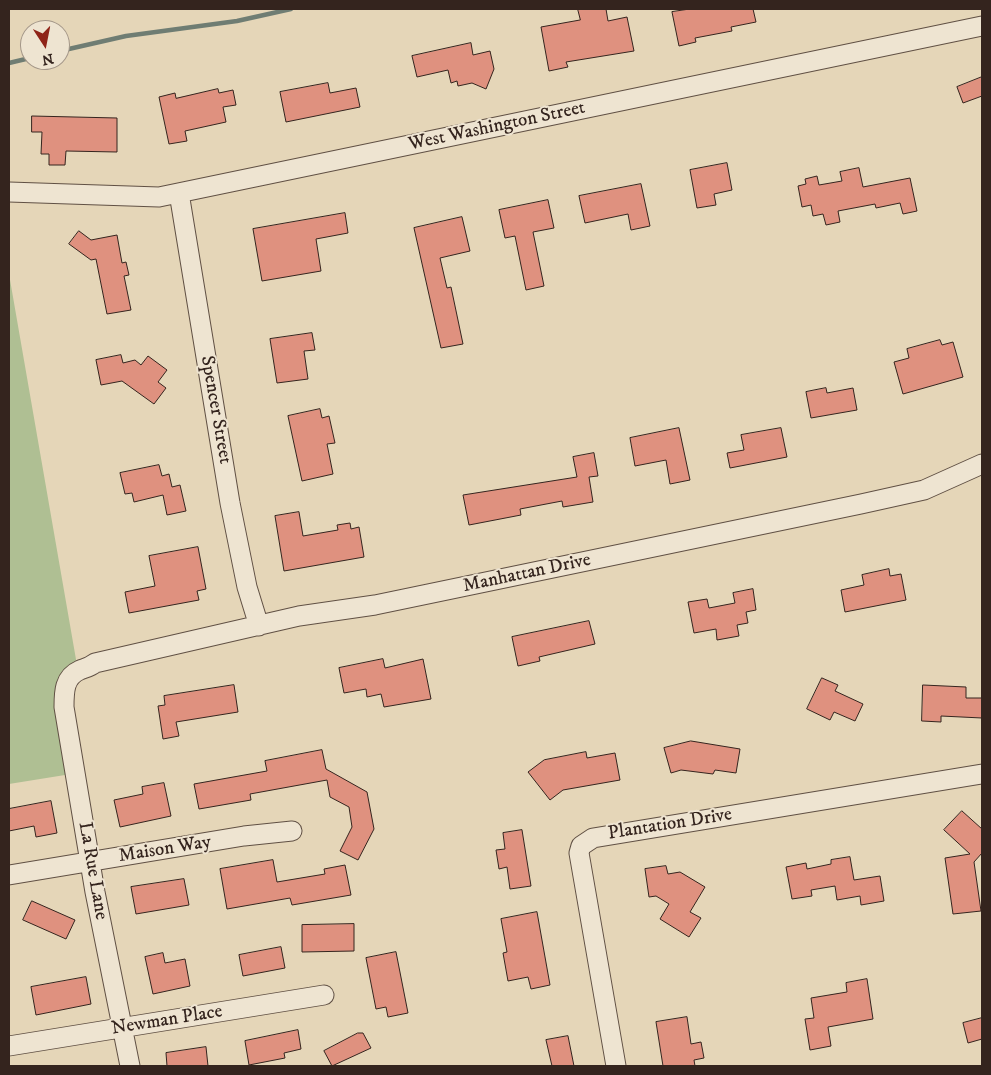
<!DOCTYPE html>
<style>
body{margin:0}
#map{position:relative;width:991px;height:1075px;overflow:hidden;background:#e5d6b8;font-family:"IM FELL DW Pica",serif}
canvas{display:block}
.frame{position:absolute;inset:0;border:10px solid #34241e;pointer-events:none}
.north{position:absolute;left:20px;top:20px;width:50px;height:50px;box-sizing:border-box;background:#eee4d1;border:1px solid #a49789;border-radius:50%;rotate:169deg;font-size:14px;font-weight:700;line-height:20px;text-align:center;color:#34241e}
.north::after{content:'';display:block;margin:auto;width:18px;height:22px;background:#8f2418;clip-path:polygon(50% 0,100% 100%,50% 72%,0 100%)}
</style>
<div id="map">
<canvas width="991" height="1075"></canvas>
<div class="frame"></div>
<div class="north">N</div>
</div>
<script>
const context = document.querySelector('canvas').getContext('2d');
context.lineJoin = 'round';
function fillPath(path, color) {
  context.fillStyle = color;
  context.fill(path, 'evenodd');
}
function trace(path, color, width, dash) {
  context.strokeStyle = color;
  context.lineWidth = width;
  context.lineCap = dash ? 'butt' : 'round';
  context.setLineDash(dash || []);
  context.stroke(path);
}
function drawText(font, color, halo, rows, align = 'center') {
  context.font = font + ' "IM FELL DW Pica",serif';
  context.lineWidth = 4;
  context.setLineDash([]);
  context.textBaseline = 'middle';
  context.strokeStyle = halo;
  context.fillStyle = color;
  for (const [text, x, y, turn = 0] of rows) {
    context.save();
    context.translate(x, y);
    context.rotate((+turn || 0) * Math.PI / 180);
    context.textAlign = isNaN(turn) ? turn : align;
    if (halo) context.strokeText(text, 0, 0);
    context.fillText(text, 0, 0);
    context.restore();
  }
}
const green = new Path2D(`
 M9,274L78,671L64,707L65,775L9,784Z`);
const stream = new Path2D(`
 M60,51L126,36L237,21L291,9
 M9,63L30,58`);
const building = new Path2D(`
 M578,9H606L608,21L627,17L634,51L566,62L568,67L549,71L541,27L580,20Z
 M690,9H753L756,22L731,27L732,31L695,38L696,42L679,46L672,12Z
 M471,43L473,55L490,51L494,69L486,89L472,83L458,86L457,81L451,83L448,70L417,77L412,56Z
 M982,77V96L963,103L957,87Z
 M328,83L330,93L356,88L360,107L286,122L280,92Z
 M218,89L219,93L233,90L236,105L223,107L226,122L185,131L187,141L169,144L159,97L175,93L176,98Z
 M32,116L117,118V152L66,151L65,165H49V154H41L42,132H32Z
 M727,163L732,190L714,194L716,205L697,208L690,170Z
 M859,168L863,187L910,178L917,211L903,214L900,203L876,208L875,204L838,211L840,222L826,225L823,214L813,216L811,205L802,207L798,186L806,184L805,179L817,176L819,185L842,181L840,172Z
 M641,184L650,226L631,230L628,214L585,223L579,196Z
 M548,200L554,228L533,232L544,286L526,290L515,236L505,238L499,210Z
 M345,213L348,233L316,239L321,271L262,281L253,229Z
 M462,217L470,251L440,258L447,288L451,287L463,344L441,348L414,228Z
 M79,231L91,240L117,235L122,263L126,262L129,275L124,276L131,310L107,314L96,259L91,260L69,244Z
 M312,333L315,350L304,351L308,379L277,383L270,339Z
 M940,340L942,345L953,342L963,377L903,394L894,362L909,358L907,349Z
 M121,355L123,363L135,360L141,365L148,356L167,370L158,382L166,388L154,404L122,381L101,385L96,360Z
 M826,388L827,393L853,388L857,410L811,418L806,392Z
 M320,409L322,418L329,416L335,443L327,444L333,474L302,481L288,416Z
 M679,428L690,480L670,484L666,460L635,466L630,438Z
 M781,428L787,457L730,468L727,453L744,450L741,435Z
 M594,453L598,476L589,477L593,502L563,507L562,501L520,509L521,515L469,525L463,495L577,477L573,457Z
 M159,465L162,476L169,474L172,487L180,485L186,511L167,515L163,495L134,502L132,493L125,494L120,473Z
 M299,512L303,536L338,530L337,525L350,523L351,529L359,527L364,557L284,571L275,516Z
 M198,547L206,589L197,591L199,600L129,613L125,592L155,586L149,556Z
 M889,569L890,576L901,574L906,600L845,612L841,590L864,585L862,575Z
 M753,589L756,610L746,612L748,623L737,625L739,636L717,640L716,629L694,633L688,602L707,599L709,608L735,603L733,593Z
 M589,621L595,644L539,657L540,661L518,666L512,637Z
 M383,659L385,668L423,659L431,699L384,707L381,694L367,697L366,689L344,693L339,668Z
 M822,678L838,685L835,691L863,704L855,721L834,712L830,720L807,709Z
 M234,685L238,712L176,722L179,736L163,739L158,706L165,705L164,696Z
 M923,685L966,687V698H982V718L941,716V722L922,721Z
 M691,741L740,749L736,773L715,770L713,774L681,770L671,773L664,748Z
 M322,750L326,769L367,792L374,829L358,860L340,851L352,827L349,807L330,797L327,780L250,794L251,800L199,809L194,784L267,771L265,761Z
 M586,752L587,758L615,753L620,780L563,790L550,800L528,772L544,760Z
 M164,783L171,816L120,827L114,800L143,794L142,787Z
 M51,801L57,833L36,837L34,826L9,831V809Z
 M962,811L982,829V853L974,862L981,911L953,914L945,858L970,854L944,830Z
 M522,830L531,886L510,889L507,867L499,869L496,850L505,849L503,833Z
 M850,857L854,880L880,876L884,901L861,905L860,896L837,900L835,886L811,890L812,896L792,899L786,867L806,863L807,869L831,864V860Z
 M273,860L277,882L325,874L324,869L345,865L351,895L292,905L290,898L227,909L220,869Z
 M666,866L668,874L680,872L705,887L690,912L701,918L689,937L660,919L669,904L656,896L649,897L645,869Z
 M184,879L189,905L136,914L131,887Z
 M32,901L75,920L66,939L23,920Z
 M537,912L550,985L531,989L528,977L508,981L503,953L507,952L501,919Z
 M354,924V951L302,952V925Z
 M281,947L285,968L243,976L239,955Z
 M396,952L408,1013L388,1017L386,1007L376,1009L366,958Z
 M163,953L165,963L185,959L190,986L153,994L145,957Z
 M86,977L91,1004L36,1015L31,987Z
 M867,979L873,1019L828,1027L831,1046L810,1050L805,1019L814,1018L811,998L847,992L846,983Z
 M687,1017L691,1044L701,1042L704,1058L694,1060L695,1066H663L656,1022Z
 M982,1018V1039L968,1043L963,1023Z
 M298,1030L301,1049L284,1053L285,1058L249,1065L245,1041Z
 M358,1033H363L371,1048L332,1066L324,1051Z
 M568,1036L574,1066H552L546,1040Z
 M206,1047L208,1066H167L166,1053Z`);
const minor = new Path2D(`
 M9,192L159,197L982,26
 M179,193L230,503L247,587L259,626
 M9,875L244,836L292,831
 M9,1046L324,995
 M130,1066L95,892L64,707C64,692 64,677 80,670C85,668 90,667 95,663L299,616L375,605L861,504L924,490L982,464
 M616,1066L579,853L581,846L593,838L982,774`);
const streetNames = [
 ["West Washington Street",497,127,-12],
 ["Spencer Street",215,410,80],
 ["Manhattan Drive",527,574,-12],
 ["Plantation Drive",670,825,-9],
 ["Maison Way",165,850,-9],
 ["La Rue Lane",92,871,80],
 ["Newman Place",167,1021,-9]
];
fillPath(green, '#afbf93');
trace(stream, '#6f7d73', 4.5);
fillPath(building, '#df917f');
trace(building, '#34241e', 1);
trace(minor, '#605044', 21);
trace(minor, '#eee4d1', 19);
drawText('19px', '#34241e', '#eee4d1', streetNames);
</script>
